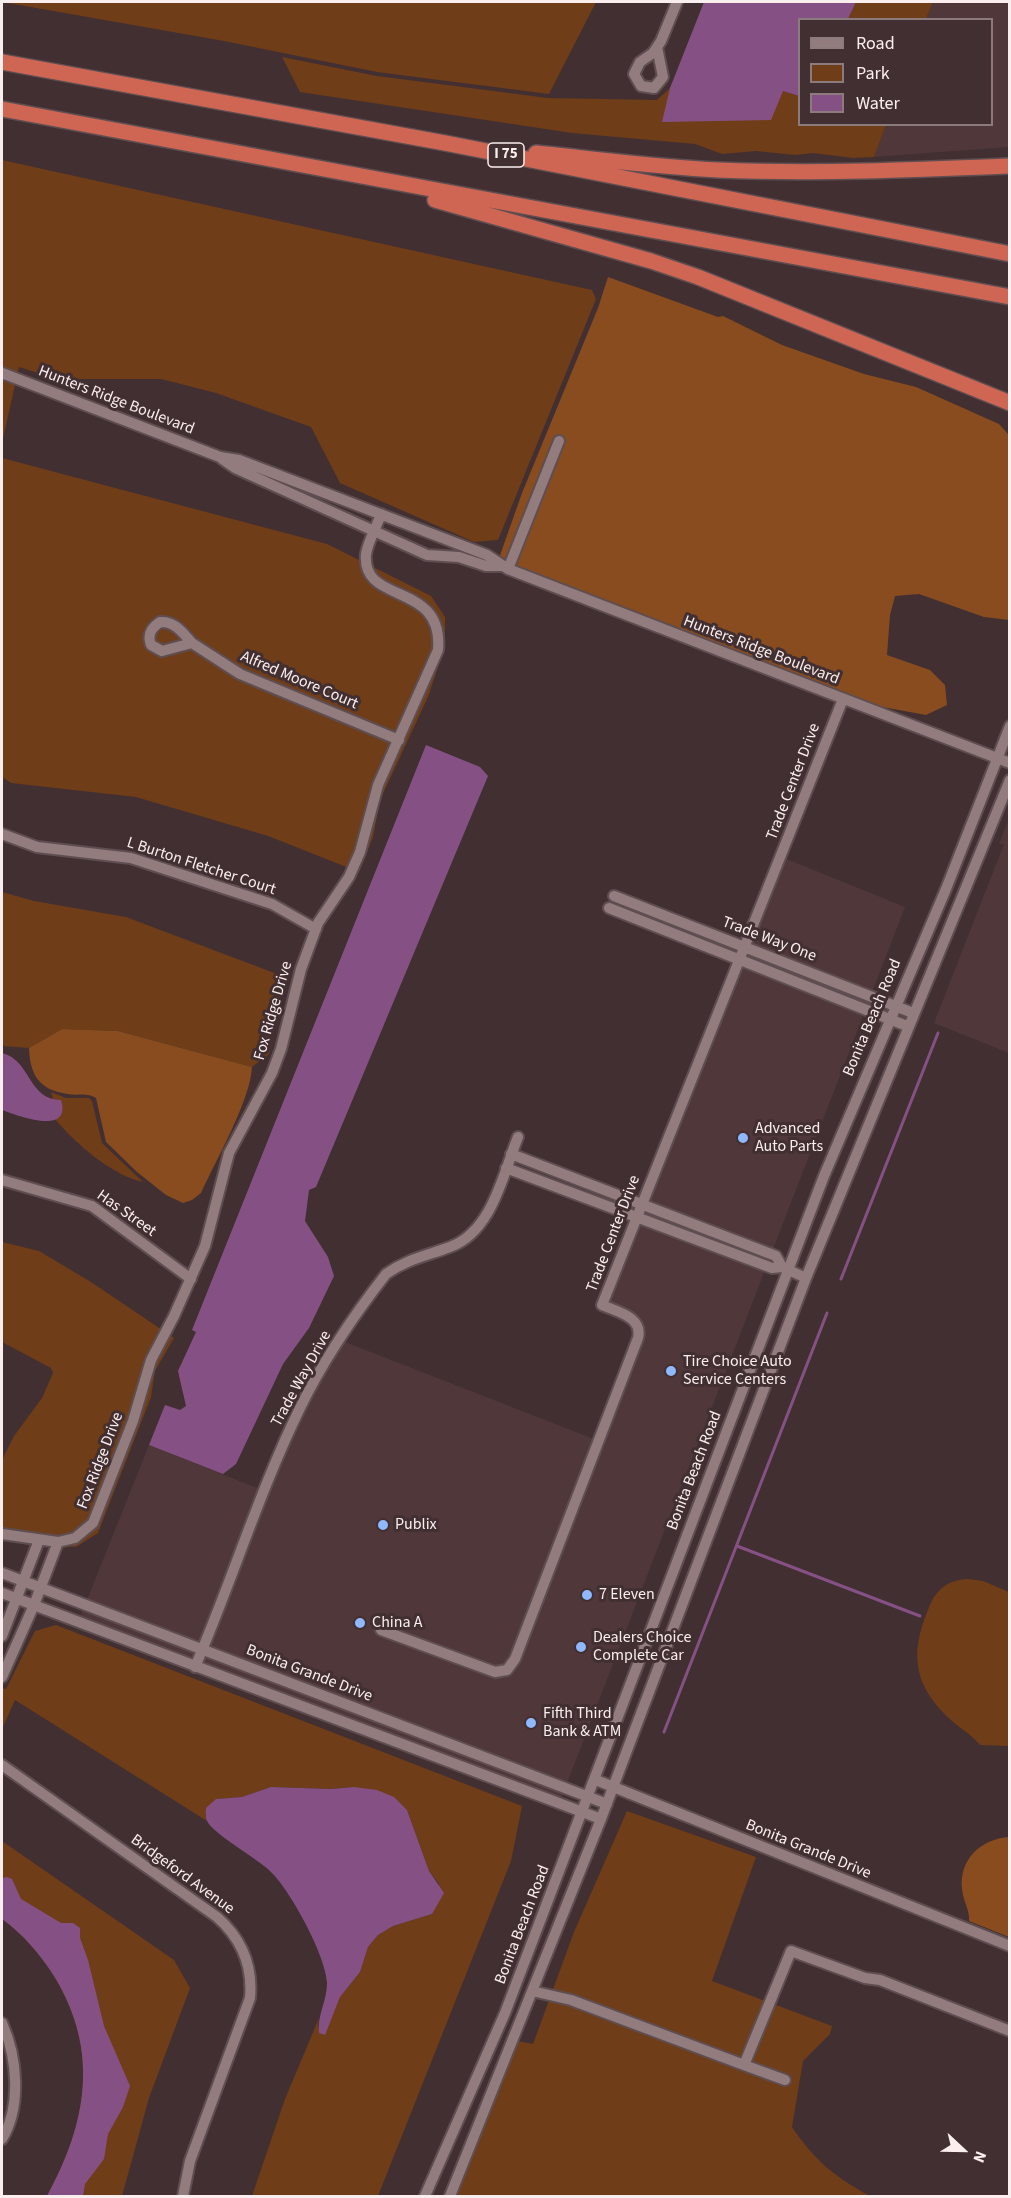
<!DOCTYPE html>
<style>
body{margin:0}
#map{position:relative;width:1011px;height:2198px;overflow:hidden;background:#422f31;font-family:"Source Sans 3",sans-serif}
canvas{display:block}
.frame{position:absolute;inset:0;border:3px solid #fbeeef;pointer-events:none}
.legend{position:absolute;left:798px;top:18px;width:195px;height:108px;box-sizing:border-box;background:#422f31;border:2px solid #8c7b7d;margin:0;padding:8px 10px;list-style:none;font-size:18px;color:#fbeeef}
.legend li{display:flex;align-items:center;gap:12px;height:30px}
.legend b{width:30px;border:2px solid #8c7b7d}
.north{position:absolute;left:933px;top:2120px;width:60px;height:60px;-webkit-text-stroke:4px #422f31;paint-order:stroke;rotate:112deg;font-size:16px;font-weight:700;line-height:24px;text-align:center;color:#fbeeef}
.north::after{content:'';display:block;margin:auto;width:21px;height:27px;background:#fbeeef;clip-path:polygon(50% 0,100% 100%,50% 72%,0 100%)}
</style>
<div id="map">
<canvas width="1011" height="2198"></canvas>
<div class="frame"></div>
<ul class="legend">
<li><b style="height:8px;background:#937c7e"></b>Road</li>
<li><b style="height:16px;background:#6f3d18"></b>Park</li>
<li><b style="height:16px;background:#855185"></b>Water</li>
</ul>
<div class="north">N</div>
</div>
<script>
const context = document.querySelector('canvas').getContext('2d');
context.lineJoin = 'round';
function fillPath(path, color) {
  context.fillStyle = color;
  context.fill(path, 'evenodd');
}
function trace(path, color, width, dash) {
  context.strokeStyle = color;
  context.lineWidth = width;
  context.lineCap = dash ? 'butt' : 'round';
  context.setLineDash(dash || []);
  context.stroke(path);
}
function drawText(font, color, halo, rows, align = 'center') {
  context.font = font + ' "Source Sans 3",sans-serif';
  context.lineWidth = 6;
  context.setLineDash([]);
  context.textBaseline = 'middle';
  context.strokeStyle = halo;
  context.fillStyle = color;
  for (const [text, x, y, turn = 0] of rows) {
    context.save();
    context.translate(x, y);
    context.rotate((+turn || 0) * Math.PI / 180);
    context.textAlign = isNaN(turn) ? turn : align;
    if (halo) context.strokeText(text, 0, 0);
    context.fillText(text, 0, 0);
    context.restore();
  }
}
const built = new Path2D(`
 M933,2H1009V147L874,157L886,125L992,124V20L926,19Z
 M1009,819V1053L934,1023L1004,844H999Z
 M784,858L905,907L559,1804L79,1620L149,1445L262,1490L340,1340L599,1441L637,1328L616,1312L609,1299Z`);
const green = new Path2D(`
 M2,2H596L549,94L377,72L224,41Z
 M856,2H933L926,19H848Z
 M282,57L377,76L548,98L657,100L670,88L663,122L783,91L799,96L800,124L886,125L874,157L853,158L813,153L795,155L756,151L722,154L695,144L572,133L300,92Z
 M2,160L592,290L596,299L498,540L474,542L340,483L311,427L216,393L161,379H57L19,367L2,443Z
 M2,458L327,544L431,596L445,617V646L428,697L380,800L373,837L359,872L268,836L136,797L11,783L2,777Z
 M2,892L34,901L126,917L285,977L269,1054L252,1067L118,1031L62,1029L29,1048L2,1046Z
 M51,1092L66,1098H89L92,1101L102,1143L143,1182C111,1175 75,1143 55,1119L58,1117Z
 M2,1242L39,1251L91,1282L174,1338L155,1371L151,1397L98,1533L76,1547L2,1541V1460L14,1436L42,1398L53,1373L51,1368L2,1342Z
 M968,1579L983,1581L1009,1592V1746L980,1745C972,1735 961,1729 952,1721C914,1687 909,1655 928,1610C935,1590 947,1580 968,1579Z
 M56,1625L522,1806L511,1861L378,2196H252L285,2099L319,2018L318,2027L324,2035L340,1997L360,1972L368,1947L378,1935L393,1926L432,1914L439,1884L429,1871L407,1810L354,1787L331,1789L271,1787L242,1797L216,1799L205,1815L207,1821L15,1700L2,1729V1688L6,1689L35,1631Z
 M627,1811L756,1857L712,1981L832,2026L830,2034L803,2061L792,2127C815,2161 835,2177 870,2196H455L517,2041L533,2044L574,1932Z
 M2,1841L174,1960L190,1988L149,2098L122,2196H47C87,2123 100,2051 54,1976C40,1954 23,1934 2,1919Z`);
const forest = new Path2D(`
 M608,277L718,317L723,316L782,345L864,374L916,387L999,424L1009,435V620L984,617L919,594L895,596L890,615L887,655L930,670L945,685L947,705L926,715L861,703L630,609L498,561L522,493L598,308Z
 M62,1029L118,1031L252,1067C251,1099 215,1162 201,1193L192,1200L183,1203L166,1195L137,1172L106,1142L96,1098C87,1092 79,1096 68,1094C39,1090 30,1075 29,1048Z
 M1009,1837H1010L1009,1937L969,1921C970,1910 963,1901 962,1889C959,1859 981,1839 1009,1837Z`);
const water = new Path2D(`
 M704,2H856L848,19L800,20L799,96L783,91L771,120L662,122L670,88Z
 M426,745L480,767L488,776L316,1187L309,1190L305,1221L328,1257L334,1276L309,1328L283,1364L236,1464L223,1474L149,1445L165,1405L180,1410L186,1406L178,1371L196,1332L192,1330Z
 M2,1053C31,1060 28,1100 61,1100C72,1137 16,1115 2,1110Z
 M271,1787L331,1789L354,1787L377,1790L394,1797L407,1810L429,1871L444,1893L432,1914L393,1926L378,1935L368,1947L360,1972L340,1997L325,2035L319,2033C317,2015 327,2001 327,1983C326,1956 291,1892 272,1873C258,1858 215,1836 207,1821C205,1817 206,1812 206,1808L216,1799L242,1797Z
 M7,1877L12,1879L21,1899L61,1923H73L80,1928V1938L88,1960L104,2026L130,2086L123,2107L108,2134L104,2159L85,2184L83,2196H47C87,2123 100,2051 54,1976C40,1954 23,1934 2,1919V1878Z`);
const stream = new Path2D(`
 M841,1279L938,1033
 M737,1546L920,1616
 M664,1732L827,1313`);
const minor = new Path2D(`
 M657,47L663,77L654,88L641,86L634,74L640,62L653,53L661,41L677,2
 M2,373L220,457L239,460L487,555L508,569L1010,763
 M222,459L235,468L427,555L459,557L486,566H501
 M508,569L559,441
 M160,622C175,621 183,633 192,643L162,651L151,645C147,635 151,628 160,622Z
 M192,643L240,674L399,740
 M2,834L37,847L131,858L272,904L316,929
 M614,896L913,1013
 M609,908L907,1026
 M511,1154L776,1256L782,1267
 M506,1168L772,1268L782,1267L806,1278
 M2,1180L92,1206L191,1279
 M2,1534L58,1542L75,1538L93,1523L133,1421L151,1360L174,1316L205,1246L229,1153L272,1073L281,1049L301,969L318,923L349,877L360,852L378,785L438,650C444,580 361,606 366,554C368,541 377,526 381,514
 M2,1573L607,1804
 M2,1593L601,1819
 M381,1630L495,1672L507,1670L515,1659L638,1338C643,1317 618,1312 602,1305L843,699
 M2,1636L39,1540
 M195,1667C232,1581 259,1492 300,1408C323,1361 354,1315 386,1274C407,1259 426,1256 450,1247C492,1232 503,1174 518,1137
 M2,1677L34,1605L58,1542
 M2,1765L217,1917C242,1939 253,1965 250,1998L190,2161L183,2196
 M596,1780L1010,1946
 M532,1991L571,2000L744,2065L791,1951L865,1978L880,1980L1010,2031
 M2,2023C17,2056 22,2106 2,2139
 M744,2065L785,2080
 M425,2196L505,2013L824,1176L946,889L1010,726
 M450,2196L601,1819L806,1278L1010,780`);
const highway = new Path2D(`
 M2,62L445,143L1010,254
 M2,109L1010,297
 M536,153C597,159 657,167 718,170C815,174 912,170 1010,166
 M435,200L651,261L698,277L1010,403`);
const markers = [
 [743,1138,6,"#90b8fd"],
 [671,1371,6,"#90b8fd"],
 [383,1525,6,"#90b8fd"],
 [587,1595,6,"#90b8fd"],
 [360,1623,6,"#90b8fd"],
 [581,1647,6,"#90b8fd"],
 [531,1723,6,"#90b8fd"]
];
const shields = [
 [506,155,36]
];
const shieldNames = [
 ["I 75",506,155]
];
const streetNames = [
 ["Hunters Ridge Boulevard",116,401,21],
 ["Hunters Ridge Boulevard",761,651,21],
 ["Alfred Moore Court",299,681,23],
 ["Trade Center Drive",794,782,-69],
 ["L Burton Fletcher Court",201,867,18],
 ["Trade Way One",769,940,21],
 ["Fox Ridge Drive",274,1011,-74],
 ["Bonita Beach Road",873,1018,-67],
 ["Has Street",126,1214,35],
 ["Trade Center Drive",614,1234,-69],
 ["Trade Way Drive",302,1379,-61],
 ["Fox Ridge Drive",101,1461,-69],
 ["Bonita Beach Road",695,1471,-69],
 ["Bonita Grande Drive",309,1674,21],
 ["Bonita Grande Drive",808,1850,22],
 ["Bridgeford Avenue",182,1875,36],
 ["Bonita Beach Road",523,1925,-69]
];
const poiNames = [
 ["Advanced",755,1129],
 ["Auto Parts",755,1147],
 ["Tire Choice Auto",683,1362],
 ["Service Centers",683,1380],
 ["Publix",395,1525],
 ["7 Eleven",599,1595],
 ["China A",372,1623],
 ["Dealers Choice",593,1638],
 ["Complete Car",593,1656],
 ["Fifth Third",543,1714],
 ["Bank & ATM",543,1732]
];
fillPath(built, '#50373a');
fillPath(green, '#6f3d18');
fillPath(forest, '#884c1f');
fillPath(water, '#855185');
trace(stream, '#855185', 3);
trace(minor, '#5f4e51', 14);
trace(highway, '#5f4e51', 18);
trace(minor, '#937c7e', 10);
trace(highway, '#cf6653', 15);
for (const [x, y, r, color] of markers) {
  const dot = new Path2D();
  dot.arc(x, y, r, 0, 2 * Math.PI);
  context.fillStyle = color;
  context.fill(dot);
  trace(dot, '#422f31', 2);
}
for (const [x, y, w] of shields) {
  const box = new Path2D();
  box.roundRect(x - w / 2, y - 12, w, 24, 4.5);
  context.fillStyle = '#422f31';
  context.fill(box);
  trace(box, '#fbeeef', 1.5);
}
drawText('bold 15px', '#fbeeef', null, shieldNames);
drawText('16px', '#fbeeef', '#422f31', streetNames);
drawText('16px', '#fbeeef', '#422f31', poiNames, 'left');
</script>
